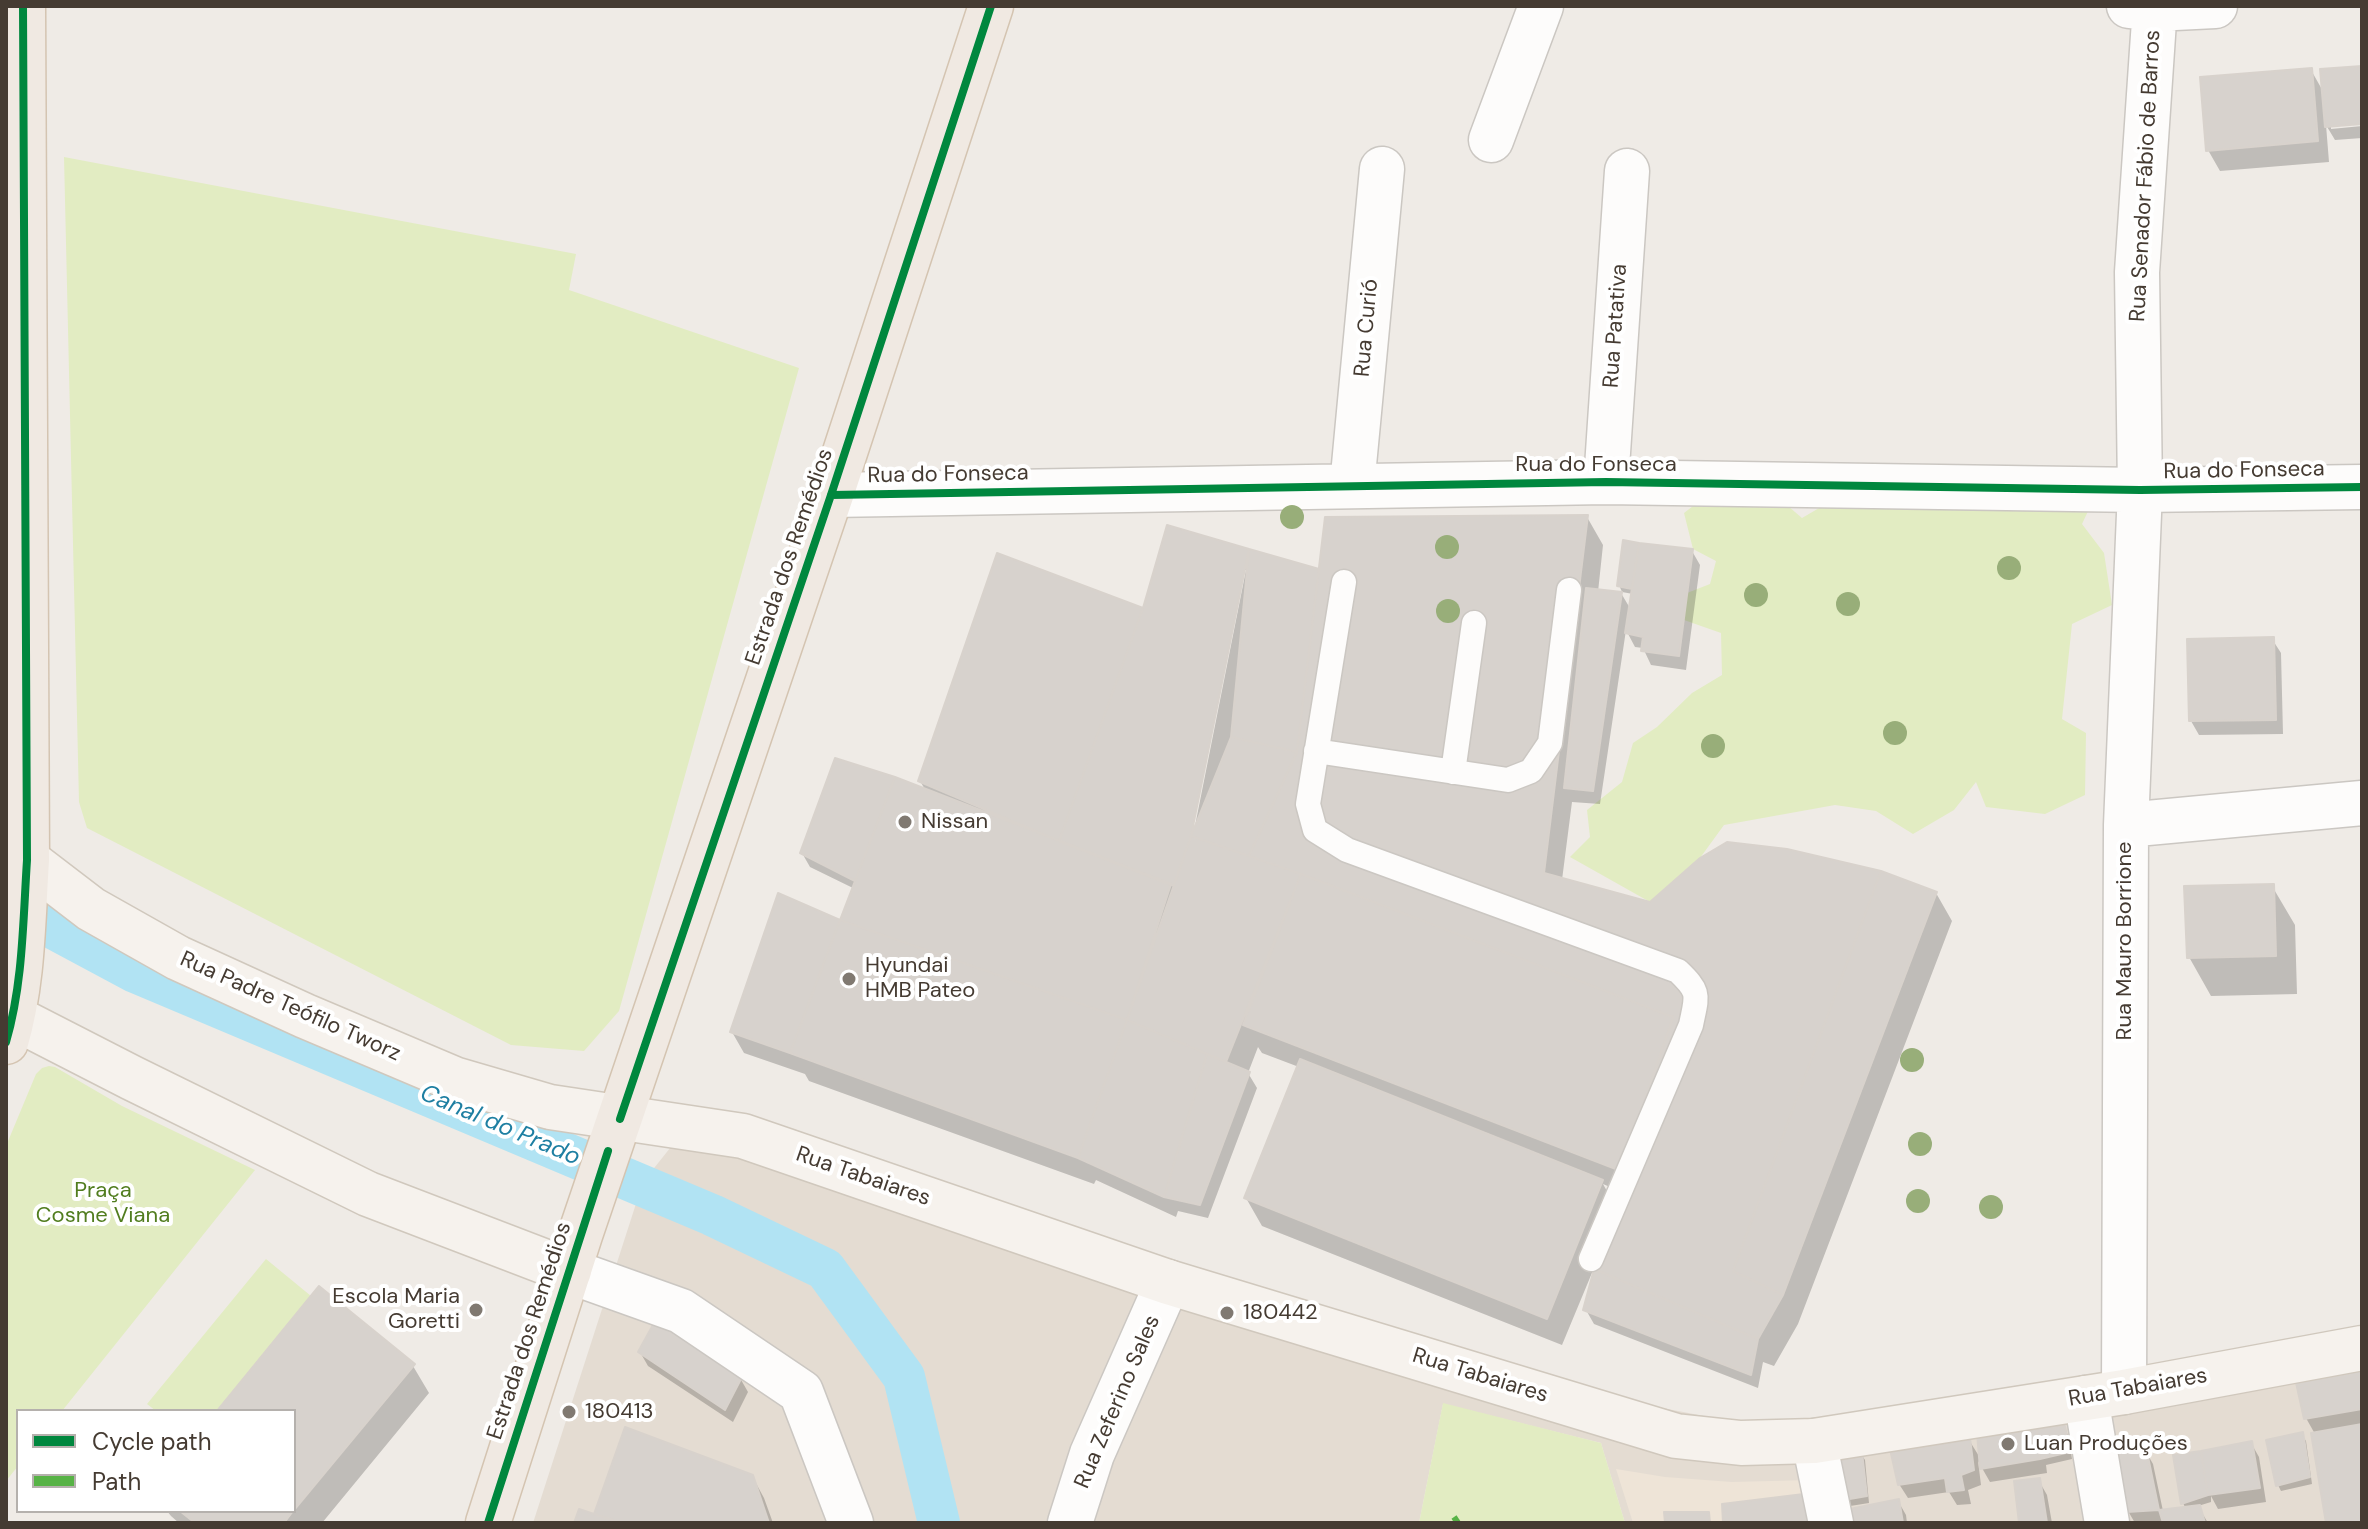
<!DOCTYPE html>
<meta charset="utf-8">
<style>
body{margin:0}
#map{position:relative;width:2368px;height:1529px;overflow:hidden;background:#efebe6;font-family:"DM Sans",sans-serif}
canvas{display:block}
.frame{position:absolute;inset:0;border:8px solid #453b32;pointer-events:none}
.legend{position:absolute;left:16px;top:1409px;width:280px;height:104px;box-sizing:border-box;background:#fff;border:2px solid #b5b1ad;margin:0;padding:10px 14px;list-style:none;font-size:24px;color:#453b32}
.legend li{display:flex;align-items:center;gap:16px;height:40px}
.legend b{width:40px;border:2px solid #b5b1ad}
</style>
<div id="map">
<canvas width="2368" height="1529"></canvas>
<div class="frame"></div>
<ul class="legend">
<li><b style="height:10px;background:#00873e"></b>Cycle path</li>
<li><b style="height:10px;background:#57b346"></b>Path</li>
</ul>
</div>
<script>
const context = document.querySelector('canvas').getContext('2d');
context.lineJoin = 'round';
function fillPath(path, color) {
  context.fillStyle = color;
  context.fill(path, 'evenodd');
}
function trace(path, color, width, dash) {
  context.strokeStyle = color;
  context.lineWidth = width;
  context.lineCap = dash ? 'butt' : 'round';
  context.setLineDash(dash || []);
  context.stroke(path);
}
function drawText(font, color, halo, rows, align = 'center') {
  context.font = font + ' "DM Sans",sans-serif';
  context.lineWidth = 8;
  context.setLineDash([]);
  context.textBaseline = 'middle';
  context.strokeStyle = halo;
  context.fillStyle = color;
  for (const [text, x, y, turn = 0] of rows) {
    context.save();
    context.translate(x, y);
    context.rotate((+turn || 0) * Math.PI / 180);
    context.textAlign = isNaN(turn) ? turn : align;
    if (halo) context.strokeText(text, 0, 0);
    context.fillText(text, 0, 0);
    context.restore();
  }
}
const residential = new Path2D(`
 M686,1128L1414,1360L1823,1439L2362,1350V1523H1625L1601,1443L1443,1404L1419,1523H533L643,1182Z`);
const education = new Path2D(`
 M1616,1469L1665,1477L1732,1482L1810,1480L1818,1523H1633Z`);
const green = new Path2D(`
 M64,157L576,254L569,290L799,368L619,1011L584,1051L511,1045L87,828L79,802Z
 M1767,488L1802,518L1838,497L2090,507L2082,524L2104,553L2112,605L2072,624L2062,719L2086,733L2085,795L2045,814L1986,807L1976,782L1954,810L1913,834L1876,811L1835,805L1724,825L1700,858L1650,902L1570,857L1590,837L1587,810L1622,782L1633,743L1657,727L1692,693L1722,675L1721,633L1684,620L1687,593L1710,584L1716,561L1693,549L1684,513L1714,490Z
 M49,1066L55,1067L122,1106L255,1170L62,1411H18V1466L6,1481V1146L36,1074L42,1068Z
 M266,1259L311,1296L217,1411H156L147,1404Z
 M1443,1403L1601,1443L1625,1523H1419Z`);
const shadow = new Path2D(`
 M2362,68V122L2331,124V129L2362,126V138L2335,140L2326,125L2329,162L2220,171L2208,150L2311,70L2324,93Z
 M1587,517L1603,545L1598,592L1621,593L1631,610L1633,594L1622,592L1619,585L1692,551L1700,565L1686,670L1651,665L1643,648L1635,647L1626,630L1600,804L1572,802L1562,880L1650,904L1936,893L1952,921L1798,1324L1774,1366L1763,1362L1758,1388L1594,1324L1586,1310L1596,1269L1594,1268L1562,1345L1262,1226L1246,1198L1299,1067L1262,1053L1258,1047L1248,1073L1257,1088L1208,1218L1178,1211L1176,1217L1096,1180L1094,1184L809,1081L805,1074L744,1053L732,1032L841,925L855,889L810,867L802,853L926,791L920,781L1144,611L1168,528L1321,572ZM1242,570H1246L1191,846L1187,845ZM1603,1184L1617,1190L1613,1202Z
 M2272,639L2281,653L2283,734L2199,735L2191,721Z
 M2272,886L2295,925L2297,994L2211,996L2189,957Z
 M640,1352L740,1378L748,1392L733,1422L648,1366Z
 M413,1366L429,1393L322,1523H179L171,1516L167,1511H294V1411H218Z
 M2362,1371V1523H2328L2315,1434L2306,1418Z
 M2034,1417L2042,1430L2064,1428L2068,1435L2072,1459L2046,1465L2047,1473L1990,1482L1978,1461L1981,1485L1968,1490L1971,1504L1957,1505L1949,1492L1908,1498L1899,1484L1969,1440L1982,1461Z
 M2302,1435L2306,1441L2312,1484L2281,1491L2278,1485Z
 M2251,1443L2259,1457L2266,1502L2218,1509L2211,1496V1502L2198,1506L2208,1523H2135L2128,1511L2145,1450L2153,1464L2163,1511L2186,1509L2183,1503Z
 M1861,1454L1865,1460L1869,1503L1844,1507Z
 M752,1476L764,1498L773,1523H576L598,1518L596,1514Z
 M2039,1481L2047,1495L2052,1523H2021Z
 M1898,1501L1906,1515L1907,1523H1845Z`);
const canal = new Path2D(`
 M6,903L135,972L712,1215L825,1269L904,1377L939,1523`);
const building = new Path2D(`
 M2362,66V124L2325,127L2320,69Z
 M2312,68L2318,141L2206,151L2200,77Z
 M1588,515L1544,873L1650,902L1700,858L1727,842L1787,849L1881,871L1733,1271L1783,1295L1758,1339L1594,1269L1591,1259L1673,1017L1301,874L1249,856L1297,752L1325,517Z
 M1167,525L1249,549L1191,836L1174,886L1059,841L1143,608Z
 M1623,540L1639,543L1632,589L1617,586Z
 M1639,543L1693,549L1679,656L1641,651L1643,637L1625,633Z
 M1249,549L1319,569L1297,752L1231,737Z
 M997,553L1143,608L1059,841L918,781Z
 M1586,588L1622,592L1593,791L1564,788Z
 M2274,637L2276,720L2189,721L2187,639Z
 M1231,737L1297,752L1249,856L1191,836Z
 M835,758L895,777L855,881L800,853Z
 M895,777L1171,884L1127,1020L840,920Z
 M1191,836L1301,874L1226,1062L1127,1020Z
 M1881,871L1937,892L1783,1295L1733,1271Z
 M1301,874L1673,1017L1621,1171L1243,1025Z
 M2274,884L2276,956L2187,958L2184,886Z
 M778,893L840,920L790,1053L730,1032Z
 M840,920L1127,1020L1078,1158L790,1053Z
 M1127,1020L1207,1054L1164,1197L1078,1158Z
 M1207,1054L1250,1072L1200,1205L1164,1197Z
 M1300,1059L1603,1180L1547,1319L1244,1198Z
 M1594,1269L1758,1339L1751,1375L1583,1310Z
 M319,1286L415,1364L294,1510V1411H217Z
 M659,1314L742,1377L725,1410L638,1352Z
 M2362,1369V1409L2304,1419L2295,1378Z
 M2035,1415L2040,1459L1980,1469L1976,1421Z
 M2362,1424V1523H2326L2311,1433Z
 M2065,1426L2070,1452L2040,1459L2036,1429Z
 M625,1427L753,1475L769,1523H623L594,1514Z
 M2303,1432L2310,1477L2276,1486L2266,1440Z
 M1970,1438L1974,1470L1961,1475L1964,1490L1947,1492L1945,1478L1898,1485L1890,1449Z
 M2252,1441L2260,1488L2208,1495L2201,1451Z
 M2146,1447L2159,1510L2127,1512L2116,1452Z
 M2201,1451L2208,1495L2181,1504L2173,1455Z
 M1862,1452L1867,1496L1838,1501L1831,1457Z
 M2040,1478L2047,1523H2019L2014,1481Z
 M1812,1493L1818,1523H1723L1722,1504Z
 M1899,1499L1903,1523H1843L1840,1511Z
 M2200,1505L2205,1523H2163L2159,1510Z
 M579,1509L594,1514L620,1523H574Z
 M180,1511H293L284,1523H195Z
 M1664,1512H1709L1710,1523H1665Z`);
const service = new Path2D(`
 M1344,582L1308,804L1315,830L1347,850L1678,971C1701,993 1697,995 1691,1025L1591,1259
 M1316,751L1508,780L1531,771L1550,743L1569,590
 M1453,772L1474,623`);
const minor = new Path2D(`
 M2129,6L2155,9L2215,6
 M1491,140L1541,6
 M1606,482L1627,171
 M1352,486L1382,169
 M831,495L1606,482L2140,490L2362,487
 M2126,825L2362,803
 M569,1271L681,1311L801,1392L851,1523
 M2124,1392L2126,825L2140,490L2137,272L2155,6
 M2086,1398L2107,1523
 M1814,1441L1831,1523
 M1070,1523L1092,1454L1168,1282`);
const secondary = new Path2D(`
 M27,860L91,909L178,958L305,1016L454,1079L550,1107L743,1136L1168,1282L1676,1436L1741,1443L1814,1441L2124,1392L2362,1348
 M6,1011L13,1017L132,1078L368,1194L569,1271`);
const primary = new Path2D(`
 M6,1042C23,984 23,921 27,860L23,6
 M488,1523L580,1235L831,495L991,6`);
const quiet = new Path2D(`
 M1454,1517L1458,1523`);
const cycleway = new Path2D(`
 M831,495L1606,482L2140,490L2362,487
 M6,1042C23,984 23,921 27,860L23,6
 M620,1119L831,495L991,6
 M488,1523L608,1151`);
const trees = [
 [1292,517],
 [1447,547],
 [2009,568],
 [1756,595],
 [1848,604],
 [1448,611],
 [1895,733],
 [1713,746],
 [1912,1060],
 [1920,1144],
 [1918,1201],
 [1991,1207]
];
const markers = [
 [905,822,8,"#807971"],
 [849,979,8,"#807971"],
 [476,1310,8,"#807971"],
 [1227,1313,8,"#807971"],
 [569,1412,8,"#807971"],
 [2008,1444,8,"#807971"]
];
const streetNames = [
 ["Rua Senador Fábio de Barros",2146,176,-87],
 ["Rua Patativa",1616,326,-86],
 ["Rua Curió",1367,328,-85],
 ["Rua do Fonseca",1596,465],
 ["Rua do Fonseca",2244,471,-1],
 ["Rua do Fonseca",948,475,-1],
 ["Estrada dos Remédios",790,557,-71],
 ["Rua Mauro Borrione",2125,941,-90],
 ["Rua Padre Teófilo Tworz",290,1007,24],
 ["Rua Tabaiares",863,1177,19],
 ["Estrada dos Remédios",530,1331,-72],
 ["Rua Tabaiares",1480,1376,17],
 ["Rua Tabaiares",2138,1388,-10],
 ["Rua Zeferino Sales",1118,1402,-67]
];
const poiNames = [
 ["Nissan",921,822],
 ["Hyundai",865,966],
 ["HMB Pateo",865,991],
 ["Escola Maria",460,1297,"right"],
 ["Goretti",460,1322,"right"],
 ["180442",1243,1313],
 ["180413",585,1412],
 ["Luan Produções",2024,1444]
];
const parkNames = [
 ["Praça",103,1191],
 ["Cosme Viana",103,1216]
];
const waterNames = [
 ["Canal do Prado",500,1126,23]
];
fillPath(residential, '#e4dcd2');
fillPath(education, '#eee4d7');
fillPath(green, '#e2ecc2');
fillPath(shadow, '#0003');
trace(canal, '#b1e3f3', 42);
fillPath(building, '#d7d2cd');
trace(building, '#d8d2cc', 2);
trace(service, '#cbc7c2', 27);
trace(minor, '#cbc7c2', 47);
trace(secondary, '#d0c8bd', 47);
trace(primary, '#d4c4b1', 47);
trace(service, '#fdfcfb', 24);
trace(minor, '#fdfcfb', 44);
trace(secondary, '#f6f2ed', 44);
trace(primary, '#f0e9e2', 44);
trace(quiet, '#57b346', 6, [12, 6]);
trace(cycleway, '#00873e', 8);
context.fillStyle = '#98ae79';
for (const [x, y] of trees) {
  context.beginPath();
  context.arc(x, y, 12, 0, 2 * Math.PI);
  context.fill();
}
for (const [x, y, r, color] of markers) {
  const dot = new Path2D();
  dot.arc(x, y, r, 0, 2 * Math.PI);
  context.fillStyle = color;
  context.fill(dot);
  trace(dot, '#fff', 3);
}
drawText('22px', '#453b32', '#fff', streetNames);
drawText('22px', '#453b32', '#fff', poiNames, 'left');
drawText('22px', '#517d1f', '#fff', parkNames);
drawText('italic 24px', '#1e7fa2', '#fff', waterNames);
</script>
